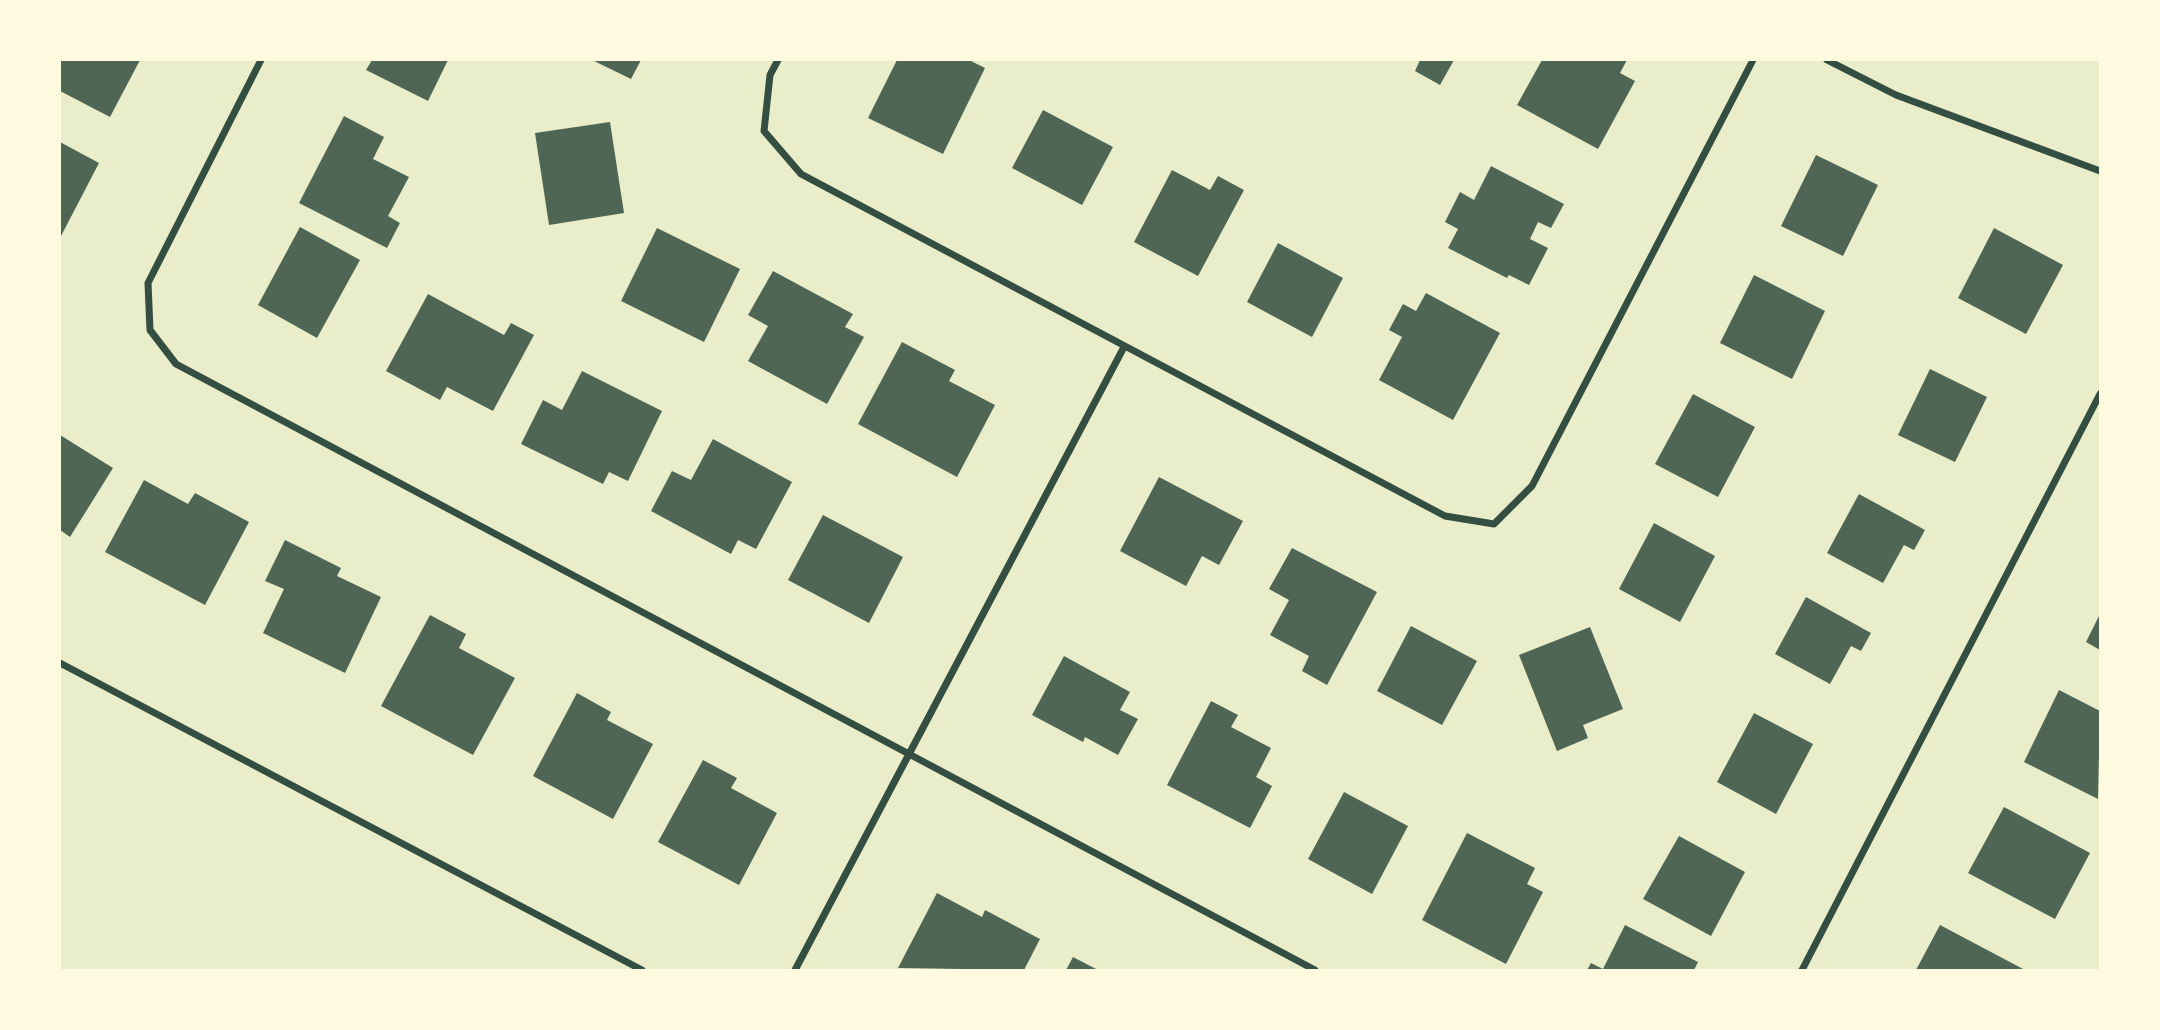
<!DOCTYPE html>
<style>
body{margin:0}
#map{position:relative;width:2160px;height:1030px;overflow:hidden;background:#e9edc9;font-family:"PT Sans",sans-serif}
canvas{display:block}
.frame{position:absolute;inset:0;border:61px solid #fefae0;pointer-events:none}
</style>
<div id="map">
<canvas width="2160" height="1030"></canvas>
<div class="frame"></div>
</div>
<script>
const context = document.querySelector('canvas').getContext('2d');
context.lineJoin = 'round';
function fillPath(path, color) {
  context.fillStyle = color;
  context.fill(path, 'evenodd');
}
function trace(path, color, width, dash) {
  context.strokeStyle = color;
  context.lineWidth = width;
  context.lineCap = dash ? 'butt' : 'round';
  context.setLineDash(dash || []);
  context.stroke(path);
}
const building = new Path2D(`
 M60,60H140L110,117L60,91Z
 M372,60H448L428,101L366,70Z
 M592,60H641L631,79Z
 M897,60H969L985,68L943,154L868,118Z
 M1420,60H1454L1440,85L1415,71Z
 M1542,60H1627L1620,73L1635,81L1598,149L1517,105Z
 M1043,110L1113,147L1082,205L1012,168Z
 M344,116L384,137L373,159L409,177L388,216L400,223L387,248L299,203Z
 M610,122L624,213L549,225L535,133Z
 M60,142L99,163L60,238Z
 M1816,155L1878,185L1843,256L1781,226Z
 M1491,166L1564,204L1551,228L1538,222L1530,239L1548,248L1529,285L1509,275L1507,278L1448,248L1458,229L1445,222L1460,192L1474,200Z
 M1172,170L1210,190L1218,176L1244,190L1198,276L1134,242Z
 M300,227L360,260L317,338L258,305Z
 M657,228L740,269L704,342L621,301Z
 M1994,228L2063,265L2026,334L1958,298Z
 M1278,243L1343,278L1312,337L1247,302Z
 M773,271L853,314L845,327L864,337L827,404L748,361L768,326L748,315Z
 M1754,275L1825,311L1792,379L1720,343Z
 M1426,293L1500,333L1453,420L1379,380L1402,337L1389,330L1403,304L1416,311Z
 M428,294L504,335L511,323L534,335L493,411L447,387L440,400L386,371Z
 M902,342L955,370L949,381L995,405L957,477L858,424Z
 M1930,369L1987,397L1955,462L1898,435Z
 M582,371L662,411L628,481L609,472L603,484L521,444L543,400L562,410Z
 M1693,394L1755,427L1718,497L1655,464Z
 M60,435L113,468L70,537L60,530Z
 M713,439L792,482L756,549L738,540L731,554L651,511L672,471L691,480Z
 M1159,477L1243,521L1219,565L1202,556L1186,586L1120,551Z
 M144,480L188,504L195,493L249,522L205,605L105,552Z
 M1859,494L1925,530L1914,550L1904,545L1883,583L1827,553Z
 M823,515L903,557L869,623L788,580Z
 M1654,523L1715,556L1680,622L1619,589Z
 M285,540L341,568L337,576L381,597L345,673L263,633L284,589L265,581Z
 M1292,548L1377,592L1327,685L1302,671L1309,656L1270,635L1289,600L1269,589Z
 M1806,597L1871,633L1861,651L1851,646L1830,684L1775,654Z
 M2100,614V650L2086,642Z
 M430,615L466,634L459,648L515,678L473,755L381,706Z
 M1411,626L1477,661L1442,725L1377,691Z
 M1590,627L1623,709L1583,725L1588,738L1557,751L1519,655Z
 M1064,656L1130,692L1120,710L1138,719L1118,755L1085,737L1083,742L1032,715Z
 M2059,690L2100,711L2098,799L2024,762Z
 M577,693L611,712L607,720L653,744L613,819L533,776Z
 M1211,701L1238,715L1231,727L1271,748L1256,777L1272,786L1250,828L1167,785Z
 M1754,713L1813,744L1776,814L1717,782Z
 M703,760L737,778L731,788L777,813L739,885L658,842Z
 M1344,792L1408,826L1372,894L1308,859Z
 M2004,807L2090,853L2055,919L1968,873Z
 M1467,833L1535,868L1527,884L1543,892L1506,964L1422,920Z
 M1679,836L1745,872L1711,936L1643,899Z
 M937,893L982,917L985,910L1040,939L1024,970L898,968Z
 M1625,925L1698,962L1694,970H1587L1591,963L1603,969Z
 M1940,925L2025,970H1916Z
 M1073,957L1098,970H1066Z`);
const minor = new Path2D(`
 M261,60L148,283L150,330L176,364L1315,970
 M778,60L770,75L764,131L801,174L1445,516L1494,524L1532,486L1753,60
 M1827,60L1896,95L2100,171
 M60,663L642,970
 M795,970L1124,347
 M1802,970L2100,394`);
fillPath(building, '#4f6655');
trace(minor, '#344e41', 7);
</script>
